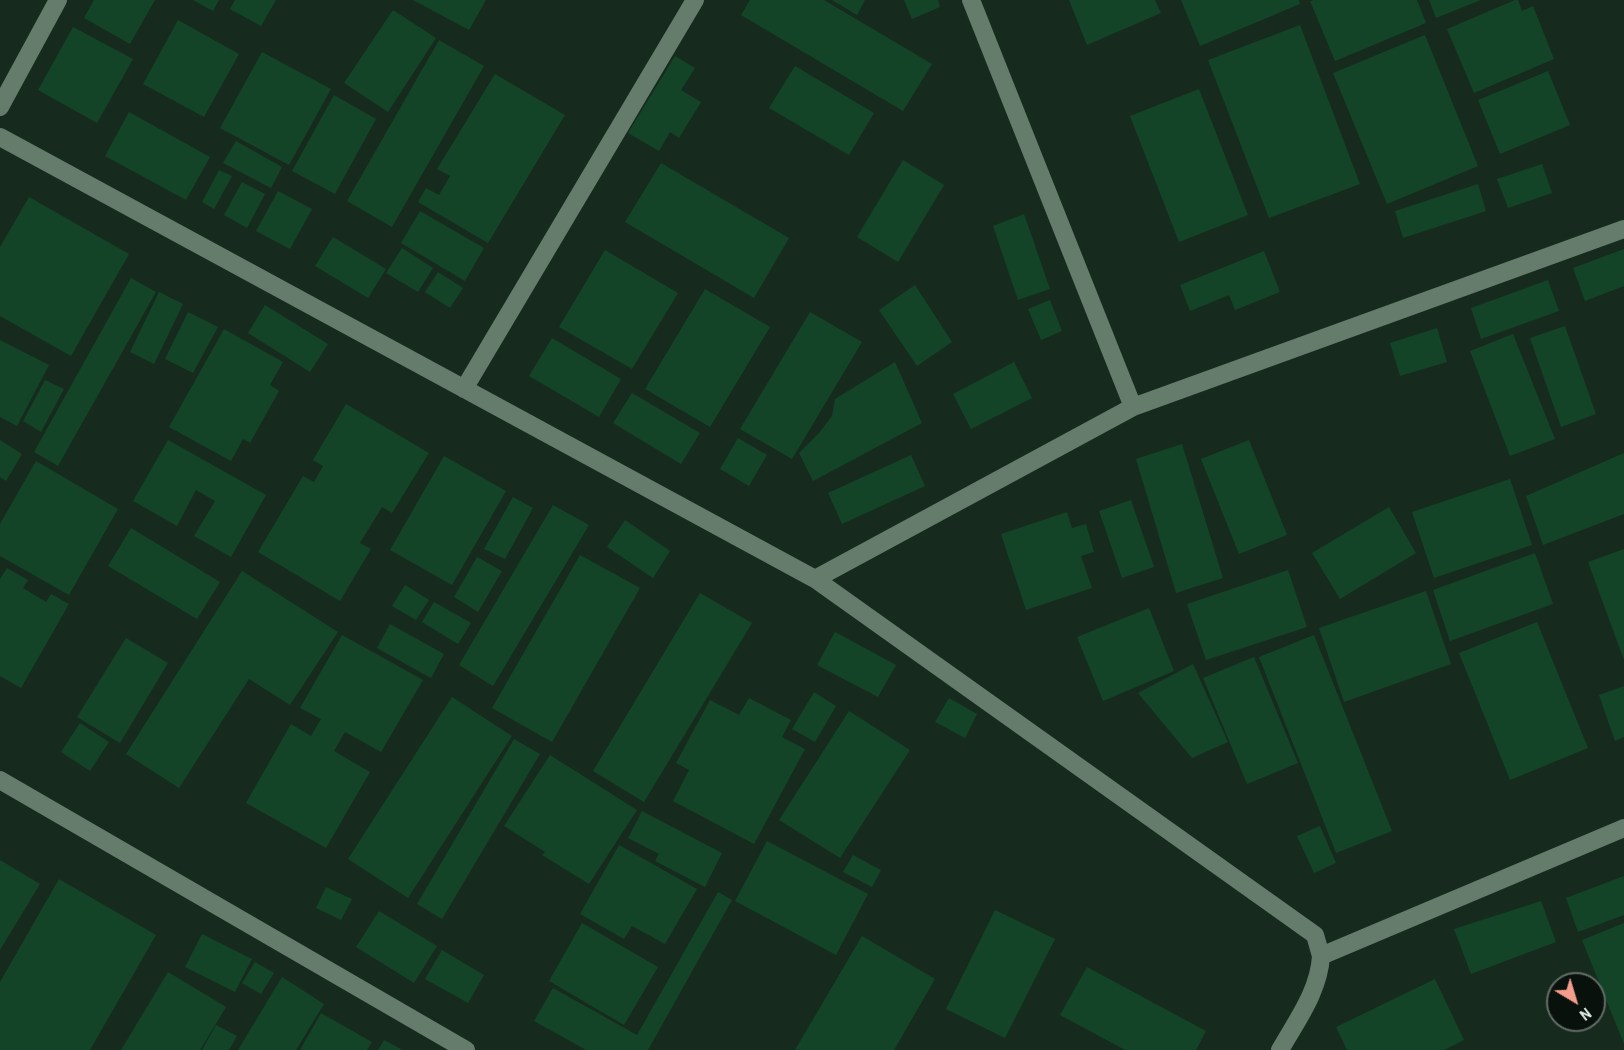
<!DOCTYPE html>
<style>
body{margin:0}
#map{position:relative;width:1624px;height:1050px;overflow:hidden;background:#162b1e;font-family:"Archivo Narrow",sans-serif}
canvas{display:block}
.north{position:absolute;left:1546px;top:972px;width:60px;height:60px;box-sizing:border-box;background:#08110b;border:2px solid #626c65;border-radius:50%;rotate:142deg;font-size:16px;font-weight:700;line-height:24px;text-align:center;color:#e8f5ec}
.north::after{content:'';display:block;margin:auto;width:21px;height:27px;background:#f59d8d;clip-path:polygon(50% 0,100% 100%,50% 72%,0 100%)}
</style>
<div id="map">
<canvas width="1624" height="1050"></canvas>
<div class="north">N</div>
</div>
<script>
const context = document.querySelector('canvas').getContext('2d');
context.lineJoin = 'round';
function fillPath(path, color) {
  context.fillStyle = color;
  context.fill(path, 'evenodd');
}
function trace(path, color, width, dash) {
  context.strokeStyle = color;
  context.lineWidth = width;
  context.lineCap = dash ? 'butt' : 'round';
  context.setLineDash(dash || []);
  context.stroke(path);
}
const building = new Path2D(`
 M94,0H155L130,44L84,18Z
 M193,0H219L213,11Z
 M235,0H276L261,26L230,9Z
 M413,0H486L469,30Z
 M750,0H824L932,64L903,111L741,15Z
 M832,0H865L857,15Z
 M904,0H938L940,7L912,19Z
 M1069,0H1155L1161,13L1087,45Z
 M1181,0H1299L1300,4L1200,46Z
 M1314,0H1417L1426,23L1335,61L1310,1Z
 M1429,0H1481L1436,18Z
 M1515,0H1518L1522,11L1533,6L1554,59L1474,93L1447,29Z
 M393,10L436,38L388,112L344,83Z
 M178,20L239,54L204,117L143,84Z
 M1300,25L1360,184L1269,218L1208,60Z
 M73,27L133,59L97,123L38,90Z
 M1425,35L1478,166L1387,204L1333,73Z
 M439,40L484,66L392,227L347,201Z
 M262,52L331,89L289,165L220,128Z
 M675,56L695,68L681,90L701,102L679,138L670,132L659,151L628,133Z
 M795,66L874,113L849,155L769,108Z
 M1548,71L1570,125L1500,154L1478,100Z
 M495,74L565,115L488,243L418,202L426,188L439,195L450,176L437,169Z
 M1199,89L1248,215L1179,242L1130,116Z
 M334,95L376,119L335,194L292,171Z
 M129,112L210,157L186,200L105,156Z
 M236,141L282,167L271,188L223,163Z
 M903,160L944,185L898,262L857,237Z
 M661,163L789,238L754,298L625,222Z
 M1542,164L1552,193L1508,208L1497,179Z
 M219,170L232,176L214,209L202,202Z
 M242,182L265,194L247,228L224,215Z
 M1478,184L1486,211L1403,238L1395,211Z
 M278,191L312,209L290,249L256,231Z
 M29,197L129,254L71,356L0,316V247Z
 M420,211L484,248L465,281L401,243Z
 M1024,214L1050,289L1018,300L993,226Z
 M333,237L386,269L368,298L315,266Z
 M402,248L433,268L418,292L386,273Z
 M1624,249V286L1585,301L1573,268Z
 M605,250L678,293L632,369L559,327Z
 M1264,251L1280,292L1235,310L1229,295L1190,311L1180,285Z
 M438,272L463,288L450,308L425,292Z
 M131,278L156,292L58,466L34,452Z
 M1548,280L1559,311L1481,339L1471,308Z
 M915,285L952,342L917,366L879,310Z
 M705,289L770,327L710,427L645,389Z
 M159,292L183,304L154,364L130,352Z
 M1050,300L1062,331L1041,340L1028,309Z
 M265,305L328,344L310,372L248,333Z
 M188,312L218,327L193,373L165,359Z
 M810,312L862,342L792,459L740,429Z
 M1565,326L1596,414L1561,427L1530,338Z
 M1437,328L1447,362L1400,376L1390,343Z
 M224,329L283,362L270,385L279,391L250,443L243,439L231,461L169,427Z
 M1513,334L1555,439L1510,456L1470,351Z
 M552,338L621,379L599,417L529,376Z
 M0,340L49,365L17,426L0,417Z
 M895,362L922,423L813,481L799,453L819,433L832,416L835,399Z
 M1014,362L1032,398L971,429L953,394Z
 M45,380L64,389L41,432L23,421Z
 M632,393L700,433L681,464L613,423Z
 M346,404L429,453L392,513L382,507L360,543L371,549L340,601L258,552L303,476L314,482L323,466L313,460Z
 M738,438L767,455L749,486L720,469Z
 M0,440L22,454L6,481L0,477Z
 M168,440L266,495L231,557L194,536L215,501L196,490L177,526L133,501Z
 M1249,440L1287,535L1239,554L1201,459Z
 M1182,444L1223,578L1176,593L1136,459Z
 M1624,453V514L1543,545L1526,496Z
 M911,455L925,486L842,524L828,493Z
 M444,456L506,491L452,585L390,550Z
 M36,461L118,509L69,595L0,556V524Z
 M1510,479L1532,545L1434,578L1412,512Z
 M513,497L533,508L505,559L484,549Z
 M1131,500L1154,567L1122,578L1099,511Z
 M553,505L589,525L493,686L459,665Z
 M1389,507L1416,553L1340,599L1312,553Z
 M1067,512L1072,528L1086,524L1094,552L1081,556L1092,588L1026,610L1001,534Z
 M625,520L670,551L653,578L607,547Z
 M131,528L220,582L197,619L108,566Z
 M1624,549V660L1588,562Z
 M1535,553L1553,604L1450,641L1433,590Z
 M580,555L640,588L552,742L492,708Z
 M477,557L502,571L478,612L454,597Z
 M7,568L28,580L23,588L46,602L51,594L69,604L21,688L0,676V579Z
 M1288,570L1307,627L1206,660L1187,604Z
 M242,571L338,632L290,705L249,679L179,788L126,754Z
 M405,585L429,600L416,620L392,606Z
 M1426,591L1451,664L1344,702L1319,628Z
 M700,593L752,623L644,802L593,771Z
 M434,602L471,623L458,644L422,622Z
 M1149,608L1174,671L1103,701L1077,637Z
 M1537,622L1588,748L1510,780L1459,653Z
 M390,624L444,654L431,678L377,648Z
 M835,632L896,665L878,697L817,665Z
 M342,635L423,680L381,752L345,732L334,751L370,772L326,848L246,803L291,724L311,736L321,719L300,708Z
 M1314,635L1392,831L1336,853L1259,657Z
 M126,638L168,663L120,743L77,717Z
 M1254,657L1298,763L1247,784L1203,678Z
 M1193,664L1228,742L1192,758L1138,693Z
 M1624,686V737L1615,741L1599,695Z
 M814,692L836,706L815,742L792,729Z
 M452,697L512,736L408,898L348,859Z
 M749,698L791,720L782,737L805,749L754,844L673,801L689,770L676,763L710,700L739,715Z
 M949,698L977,714L965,738L935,722Z
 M849,711L910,750L840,858L779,820Z
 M80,723L109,742L90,771L61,752Z
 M514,739L540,754L442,919L417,904Z
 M550,755L637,810L589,884L542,855L545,852L504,826Z
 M642,811L722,853L705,887L655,861L659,854L628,838Z
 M1320,826L1336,863L1314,873L1297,836Z
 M767,841L868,894L836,955L735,901Z
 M619,845L697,889L665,944L632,926L624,939L580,914Z
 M853,855L881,870L872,887L843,872Z
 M0,860L40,884L0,950Z
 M1624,876V915L1578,932L1566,898Z
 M59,879L156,935L90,1050H0V982Z
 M326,887L352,899L341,920L316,908Z
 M718,892L732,900L648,1050H586L534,1021L553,988L637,1035Z
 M1541,901L1556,942L1471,974L1454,929Z
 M995,910L1055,939L1005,1038L946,1009Z
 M379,911L437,946L414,983L356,947Z
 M582,923L658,967L624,1025L549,981Z
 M1624,923V1044L1582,940Z
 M202,934L252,959L235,992L185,967Z
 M862,936L935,979L894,1050H795Z
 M442,950L484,975L468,1003L425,979Z
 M255,962L274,973L261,994L242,983Z
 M1087,967L1206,1031L1196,1050H1125L1060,1015Z
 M168,972L226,1007L200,1050H121Z
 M282,977L324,1004L296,1050H238Z
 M1435,979L1464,1040L1444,1050H1347L1336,1027Z
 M321,1013L372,1042L367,1050H300Z
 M216,1025L237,1036L229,1050H202Z
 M384,1040L403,1050H378Z`);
const minor = new Path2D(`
 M971,0L1133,407
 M0,107L58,0
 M0,137L815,579L1315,935L1321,956
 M464,389L695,0
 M815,579L1133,407L1624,229
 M0,780L466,1050
 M1280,1050C1297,1020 1319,991 1321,956L1624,828`);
fillPath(building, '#134428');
trace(minor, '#657c6c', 18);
</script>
